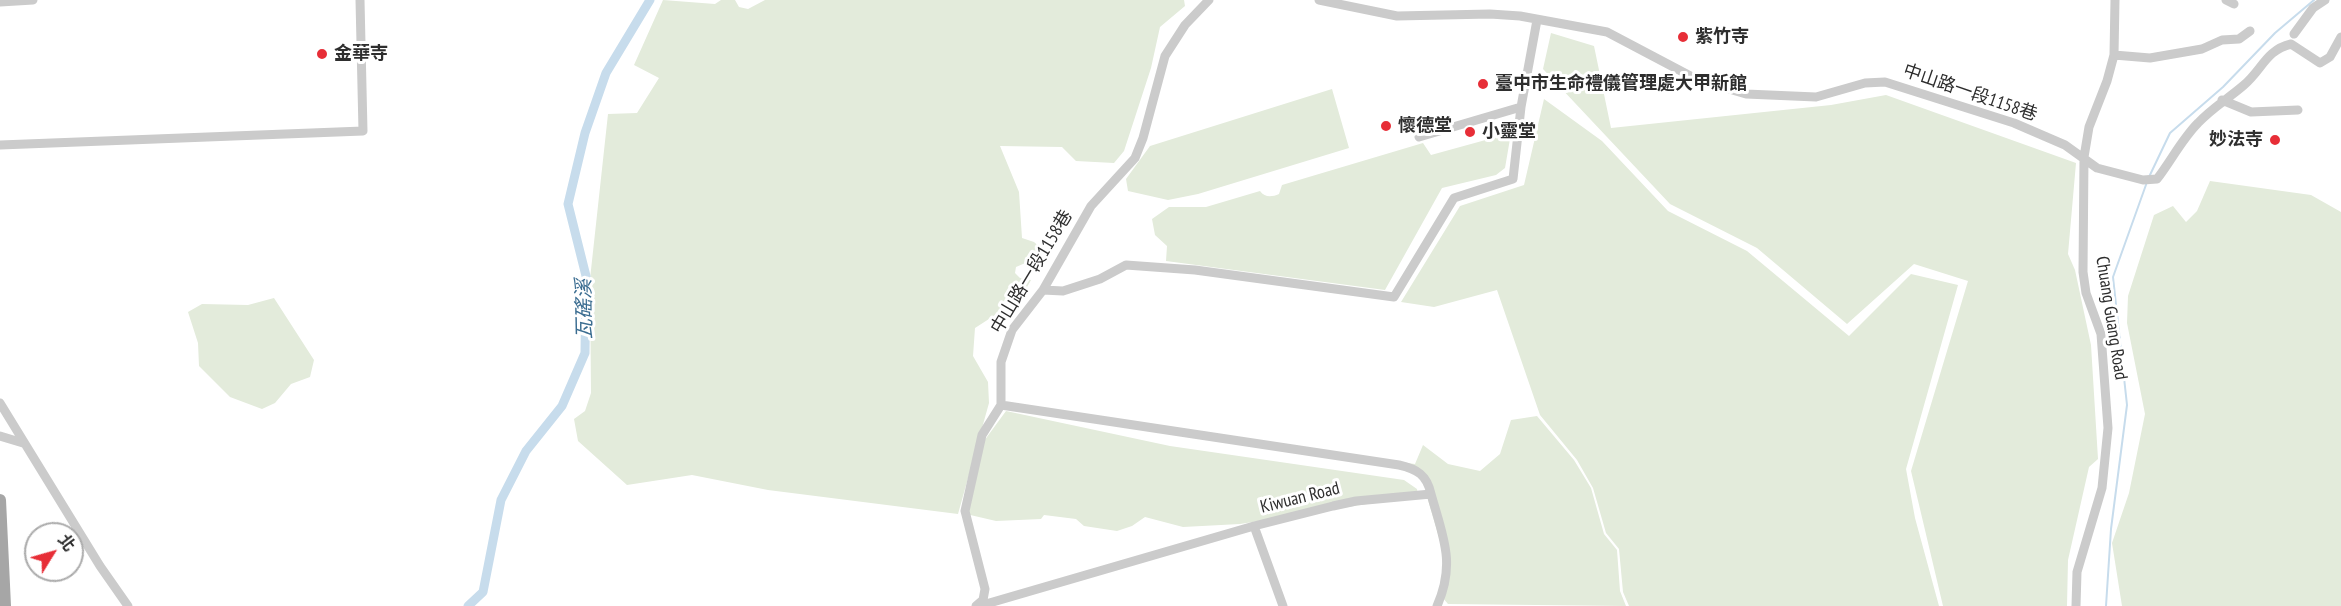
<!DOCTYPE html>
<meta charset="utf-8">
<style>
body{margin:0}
#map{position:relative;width:2341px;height:606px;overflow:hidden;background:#fff;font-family:"PT Sans Narrow","Noto Sans TC",sans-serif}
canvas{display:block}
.north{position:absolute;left:24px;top:522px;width:60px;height:60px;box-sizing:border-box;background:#fff;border:2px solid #ababab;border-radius:50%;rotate:53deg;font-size:16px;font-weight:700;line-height:24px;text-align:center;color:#2e2e2e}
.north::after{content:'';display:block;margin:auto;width:21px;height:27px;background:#e72e37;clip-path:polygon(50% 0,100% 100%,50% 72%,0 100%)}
</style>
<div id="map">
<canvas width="2341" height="606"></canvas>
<div class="north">北</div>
</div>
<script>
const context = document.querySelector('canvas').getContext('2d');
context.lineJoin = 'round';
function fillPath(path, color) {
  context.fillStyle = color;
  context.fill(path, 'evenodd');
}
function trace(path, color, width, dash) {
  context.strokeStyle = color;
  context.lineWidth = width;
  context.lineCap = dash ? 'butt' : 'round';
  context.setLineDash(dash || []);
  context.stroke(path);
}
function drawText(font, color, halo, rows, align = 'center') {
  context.font = font + ' "PT Sans Narrow","Noto Sans TC",sans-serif';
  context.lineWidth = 6;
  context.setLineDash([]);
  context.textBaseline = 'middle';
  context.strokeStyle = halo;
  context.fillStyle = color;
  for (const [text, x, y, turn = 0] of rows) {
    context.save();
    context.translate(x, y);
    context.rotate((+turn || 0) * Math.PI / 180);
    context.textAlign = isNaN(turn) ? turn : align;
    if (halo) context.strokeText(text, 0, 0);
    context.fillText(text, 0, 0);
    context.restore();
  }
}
const green = new Path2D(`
 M663,0L715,4L721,0H735L739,7L748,9L765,0H1184L1185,6L1160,27L1151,68L1124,151L1114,163L1076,161L1062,147L1000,146L1019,192L1022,238L1034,242L1043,250L1035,265L1023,264L1016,267L1015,273L1020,278L1031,280L1013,312L1006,308L975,328L973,356L988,382L989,403L958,514L768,490L692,475L627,485L578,441L574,419L585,411L591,393L590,279L608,114L637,113L659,78L634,65Z
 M1551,33L1594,46L1611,128L1831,105L1886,95L2076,163L2068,254L2075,270L2091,345L2098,459L2089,467L2068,560L2067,606H1943L1911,471L1968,281L1914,264L1847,324L1757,248L1670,204L1543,69Z
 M1332,89L1349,148L1198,194L1168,200L1128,191L1126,179L1150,146Z
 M1544,99L1602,141L1668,211L1747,251L1849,336L1911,274L1958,285L1906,469L1915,518L1939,606H1629L1623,592L1619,549L1606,533L1593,488L1577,460L1540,415L1497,290L1434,307L1401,302L1460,206L1524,185Z
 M1511,133L1505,168L1496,175L1442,188L1385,290L1166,261L1167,246L1155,235L1152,219L1169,207H1206L1260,191C1265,198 1272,197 1279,194L1282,185L1423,143L1431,155Z
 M2210,181L2311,195L2341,212V606H2122L2112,543L2129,493L2145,414L2127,323L2128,296L2154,215L2173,206L2186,222L2197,211Z
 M274,298L314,360L310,377L291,384L275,403L262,409L230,397L199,366L198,343L188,312L202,304L248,305Z
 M1006,411L1170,446L1404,480L1417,489L1418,496L1240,524L1183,527L1145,517L1132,526L1117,531L1084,526L1076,519L1044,515L1041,519L996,521L966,514L984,441Z
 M1537,416L1574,460L1591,488L1604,534L1617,550L1620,591L1626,606L1448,604L1442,597L1449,572L1428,500V491L1418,475L1378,462L1332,453L1415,464L1423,445L1448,464L1480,471L1500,454L1511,420Z`);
const stream = new Path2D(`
 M2149,177L2170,133L2223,87L2275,33L2314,0
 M2106,606L2111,529L2127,405L2113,277L2147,182`);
const canal = new Path2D(`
 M468,606L483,592L501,500L526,451L562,406L585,353L586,276L568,204L585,133L606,73L650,0`);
const minor = new Path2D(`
 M1319,0L1397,16L1490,14L1520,16L1607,32L1698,80L1746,94L1816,97L1865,83L1885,82L2014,123L2065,145L2097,168L2143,180L2157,179C2171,161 2182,139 2198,123C2212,108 2229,98 2244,85C2262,70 2266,50 2291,44L2320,63L2330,57L2341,37
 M2226,0L2234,4
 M0,2L33,0
 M2294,34L2313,8L2325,0
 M2114,55L2150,58L2202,49L2222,40L2239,39L2250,31
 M2222,100L2251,112L2298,110
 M1419,137L1521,107
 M0,145L363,131L360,0
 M1043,290L1063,291L1100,279L1126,265L1195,270L1394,297L1454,198L1513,179L1521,107L1537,20
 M0,403L100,566L128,606
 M1001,405L1399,465C1417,469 1427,475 1431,494
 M0,436L23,443
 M1254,526L1283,606
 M976,606L983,600L985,589L965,511L982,435L1001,405V362L1012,330L1043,290L1091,206L1135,158L1143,138L1165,56L1185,25L1209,0
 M979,606L1254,526L1333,506L1356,501L1431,494C1443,537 1456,563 1437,606
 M2076,606L2077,572L2102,488L2108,428L2101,334L2086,293L2083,272L2084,157L2089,127L2107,81L2114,55L2115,0`);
const major = new Path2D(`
 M0,500L5,606`);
const markers = [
 [1683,37,6,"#e72e37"],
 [322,54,6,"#e72e37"],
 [1483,84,6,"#e72e37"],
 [1386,126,6,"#e72e37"],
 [1470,132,6,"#e72e37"],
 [2275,140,6,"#e72e37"]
];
const poiNames = [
 ["紫竹寺",1695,37],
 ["金華寺",334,54],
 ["臺中市生命禮儀管理處大甲新館",1495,84],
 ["懷德堂",1398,126],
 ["小靈堂",1482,132],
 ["妙法寺",2263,140,"right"]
];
const streetNames = [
 ["中山路一段1158巷",1970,93,19],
 ["中山路一段1158巷",1032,272,-59],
 ["Chuang Guang Road",2111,318,81],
 ["Kiwuan Road",1300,498,-14]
];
const waterNames = [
 ["瓦磘溪",585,309,-91]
];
fillPath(green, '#e3ebdb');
trace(stream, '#c7dcec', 2);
trace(canal, '#c7dcec', 9);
trace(minor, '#cbcbcb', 9);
trace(major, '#a6a6a6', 12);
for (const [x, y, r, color] of markers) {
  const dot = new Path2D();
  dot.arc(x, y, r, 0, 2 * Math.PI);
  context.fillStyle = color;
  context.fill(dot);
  trace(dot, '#fff', 2);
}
drawText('bold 18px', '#2e2e2e', '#fff', poiNames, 'left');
drawText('18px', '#2e2e2e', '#fff', streetNames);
drawText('italic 20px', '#3b6d91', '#fff', waterNames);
</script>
